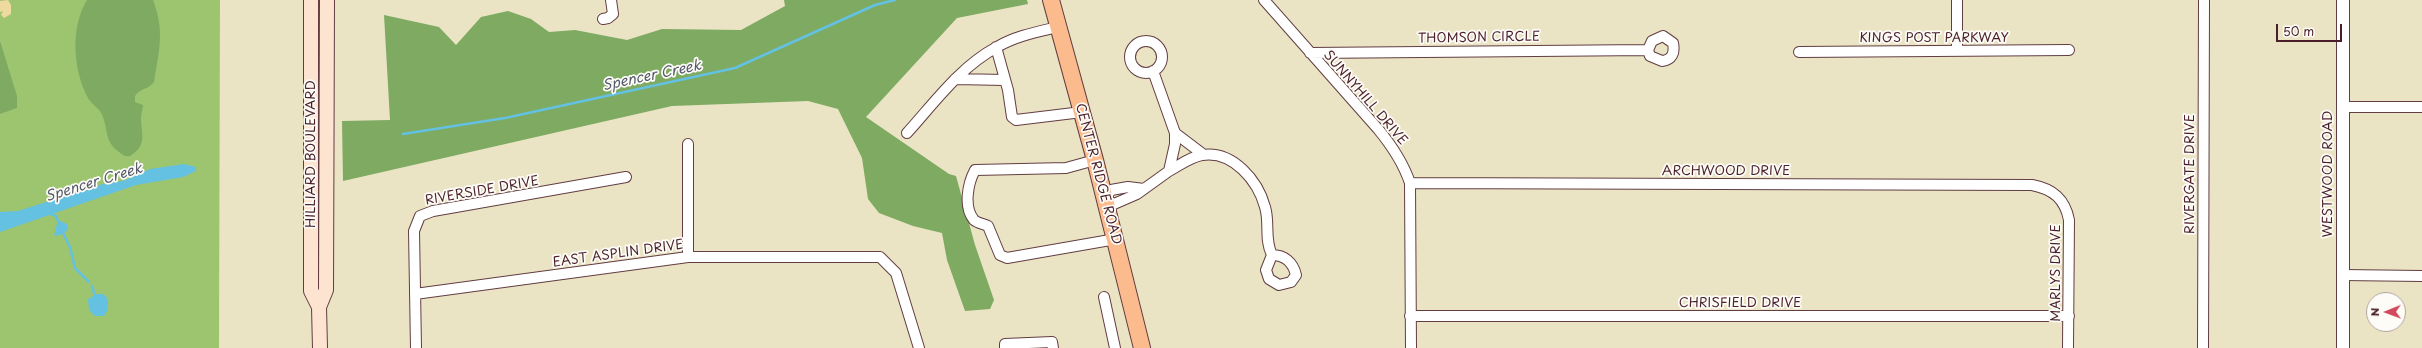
<!DOCTYPE html>
<style>
body{margin:0}
#map{position:relative;width:2422px;height:348px;overflow:hidden;background:#eae4c4;font-family:"Playpen Sans",sans-serif}
canvas{display:block}
.north{position:absolute;left:2366px;top:292px;width:40px;height:40px;box-sizing:border-box;background:#fdfcf7;border:1px solid #b5a4a5;border-radius:50%;rotate:269deg;font-size:11px;font-weight:700;line-height:16px;text-align:center;color:#4a1f2b}
.north::after{content:'';display:block;margin:auto;width:14px;height:18px;background:#d1495b;clip-path:polygon(50% 0,100% 100%,50% 72%,0 100%)}
.scale{position:absolute;left:2276px;top:24px;width:66px;height:18px;box-sizing:border-box;border:2px solid #4a1f2b;border-top:0;padding-left:5px;font-size:12px;line-height:14px;white-space:nowrap;color:#4a1f2b;-webkit-text-stroke:3px #fdfcf7;paint-order:stroke}
</style>
<div id="map">
<canvas width="2422" height="348"></canvas>
<div class="north">N</div>
<div class="scale">50 m</div>
</div>
<script>
const context = document.querySelector('canvas').getContext('2d');
context.lineJoin = 'round';
function fillPath(path, color) {
  context.fillStyle = color;
  context.fill(path, 'evenodd');
}
function trace(path, color, width, dash) {
  context.strokeStyle = color;
  context.lineWidth = width;
  context.lineCap = dash ? 'butt' : 'round';
  context.setLineDash(dash || []);
  context.stroke(path);
}
function drawText(font, color, halo, rows, align = 'center') {
  context.font = font + ' "Playpen Sans",sans-serif';
  context.lineWidth = 3.5;
  context.setLineDash([]);
  context.textBaseline = 'middle';
  context.strokeStyle = halo;
  context.fillStyle = color;
  for (const [text, x, y, turn = 0] of rows) {
    context.save();
    context.translate(x, y);
    context.rotate((+turn || 0) * Math.PI / 180);
    context.textAlign = isNaN(turn) ? turn : align;
    if (halo) context.strokeText(text, 0, 0);
    context.fillText(text, 0, 0);
    context.restore();
  }
}
const green = new Path2D(`
 M0,0H220L219,348H0Z`);
const forest = new Path2D(`
 M87,0H153C165,31 159,51 154,82C149,89 139,89 135,96V102L143,105C143,110 141,113 141,118C141,134 148,145 130,156C125,157 123,155 119,152C105,142 108,131 103,117C101,109 92,105 88,98C73,70 70,28 87,0Z
 M784,0H1027L1028,4L957,18L866,117L949,174L956,176L975,245L994,300L990,309L965,311L947,260L942,233L913,226L879,213L868,199L862,158L838,109L808,101L672,106L343,181L342,121L390,120L384,15L439,27L456,45L481,17L508,11L531,19L549,32L575,30L627,40L662,29L741,30L785,6Z
 M0,41L17,96V108L0,114Z`);
const sand = new Path2D(`
 M8,0L11,5V14L4,18L1,15L3,11L0,12V1Z`);
const water = new Path2D(`
 M184,164L196,167V171L183,177L136,185L0,232V212L18,211L103,184L123,181L150,169Z
 M58,220L67,224L68,229L63,234L54,236Z
 M97,294H103L108,299V309L104,316H95L89,310L88,299Z`);
const stream = new Path2D(`
 M403,134L505,118L735,68L875,5L895,0
 M48,213L56,216L59,223
 M62,231L70,247L75,268L89,282
 M92,286L95,296`);
const minor = new Path2D(`
 M1264,0L1378,129C1392,146 1403,162 1410,183L1411,348
 M603,19L608,18L613,14L611,0
 M1130 57a16 16 0 1 1 32 0a16 16 0 1 1-32 0Z
 M996,47L1008,90L1012,117L1016,120L1082,112
 M1957,50V0
 M1799,52L2069,50
 M1310,53L1648,50L1650,56L1662,61C1672,60 1675,53 1673,43L1663,36L1652,41L1648,50
 M955,79L1005,80
 M2342,107H2422
 M907,133C935,102 960,67 997,47C1016,36 1037,32 1058,27
 M1175,133L1204,155
 M688,144V257
 M1095,160L1066,168L975,170C968,183 963,207 974,220C977,223 984,224 988,226L1000,255L1007,258L1116,239
 M1169,171C1180,165 1190,157 1202,155C1233,150 1258,181 1265,207C1270,223 1264,239 1272,255
 M1410,183L2032,185C2053,189 2065,199 2069,220L2068,348
 M1144,189L1128,187L1111,190L1105,199L1114,204L1137,194L1169,171L1175,144V133L1153,71
 M1272,255C1284,255 1293,262 1296,275L1291,282L1279,285L1269,279L1266,270Z
 M2343,275L2422,276
 M415,294L688,257H880L896,273L919,348
 M1104,297L1115,348
 M1410,316H2069
 M416,348L414,231L420,216L433,211L626,177
 M1005,348V344L1052,342L1053,348
 M2203,348L2204,0`);
const tertiary = new Path2D(`
 M2343,0V348`);
const secondary = new Path2D(`
 M311,0V291L319,307
 M320,348L319,307L326,290L327,0`);
const primary = new Path2D(`
 M1051,0L1095,160L1142,348`);
const streetNames = [
 ["THOMSON CIRCLE",1479,38,-1],
 ["KINGS POST PARKWAY",1934,38],
 ["SUNNYHILL DRIVE",1365,98,49],
 ["HILLIARD BOULEVARD",311,154,-90],
 ["ARCHWOOD DRIVE",1726,171],
 ["CENTER RIDGE ROAD",1098,174,75],
 ["RIVERGATE DRIVE",2190,174,-90],
 ["WESTWOOD ROAD",2328,174,-90],
 ["RIVERSIDE DRIVE",482,191,-10],
 ["EAST ASPLIN DRIVE",618,254,-8],
 ["MARLYS DRIVE",2056,273,-90],
 ["CHRISFIELD DRIVE",1740,303]
];
const waterNames = [
 ["Spencer Creek",652,76,-12],
 ["Spencer Creek",94,183,-17]
];
fillPath(green, '#9dc570');
fillPath(forest, '#7eaa62');
fillPath(sand, '#eeda9e');
fillPath(water, '#64c1e2');
trace(stream, '#64c1e2', 2.5);
trace(minor, '#623d42', 12);
trace(tertiary, '#623d42', 14);
trace(secondary, '#623d42', 16);
trace(primary, '#623d42', 18);
trace(minor, '#fff', 10);
trace(tertiary, '#fff', 12);
trace(secondary, '#fde4d1', 14);
trace(primary, '#fbbb8d', 16);
drawText('13px', '#4a1f2b', '#fdfcf7', streetNames);
drawText('italic 14px', '#53586b', '#fdfcf7', waterNames);
</script>
